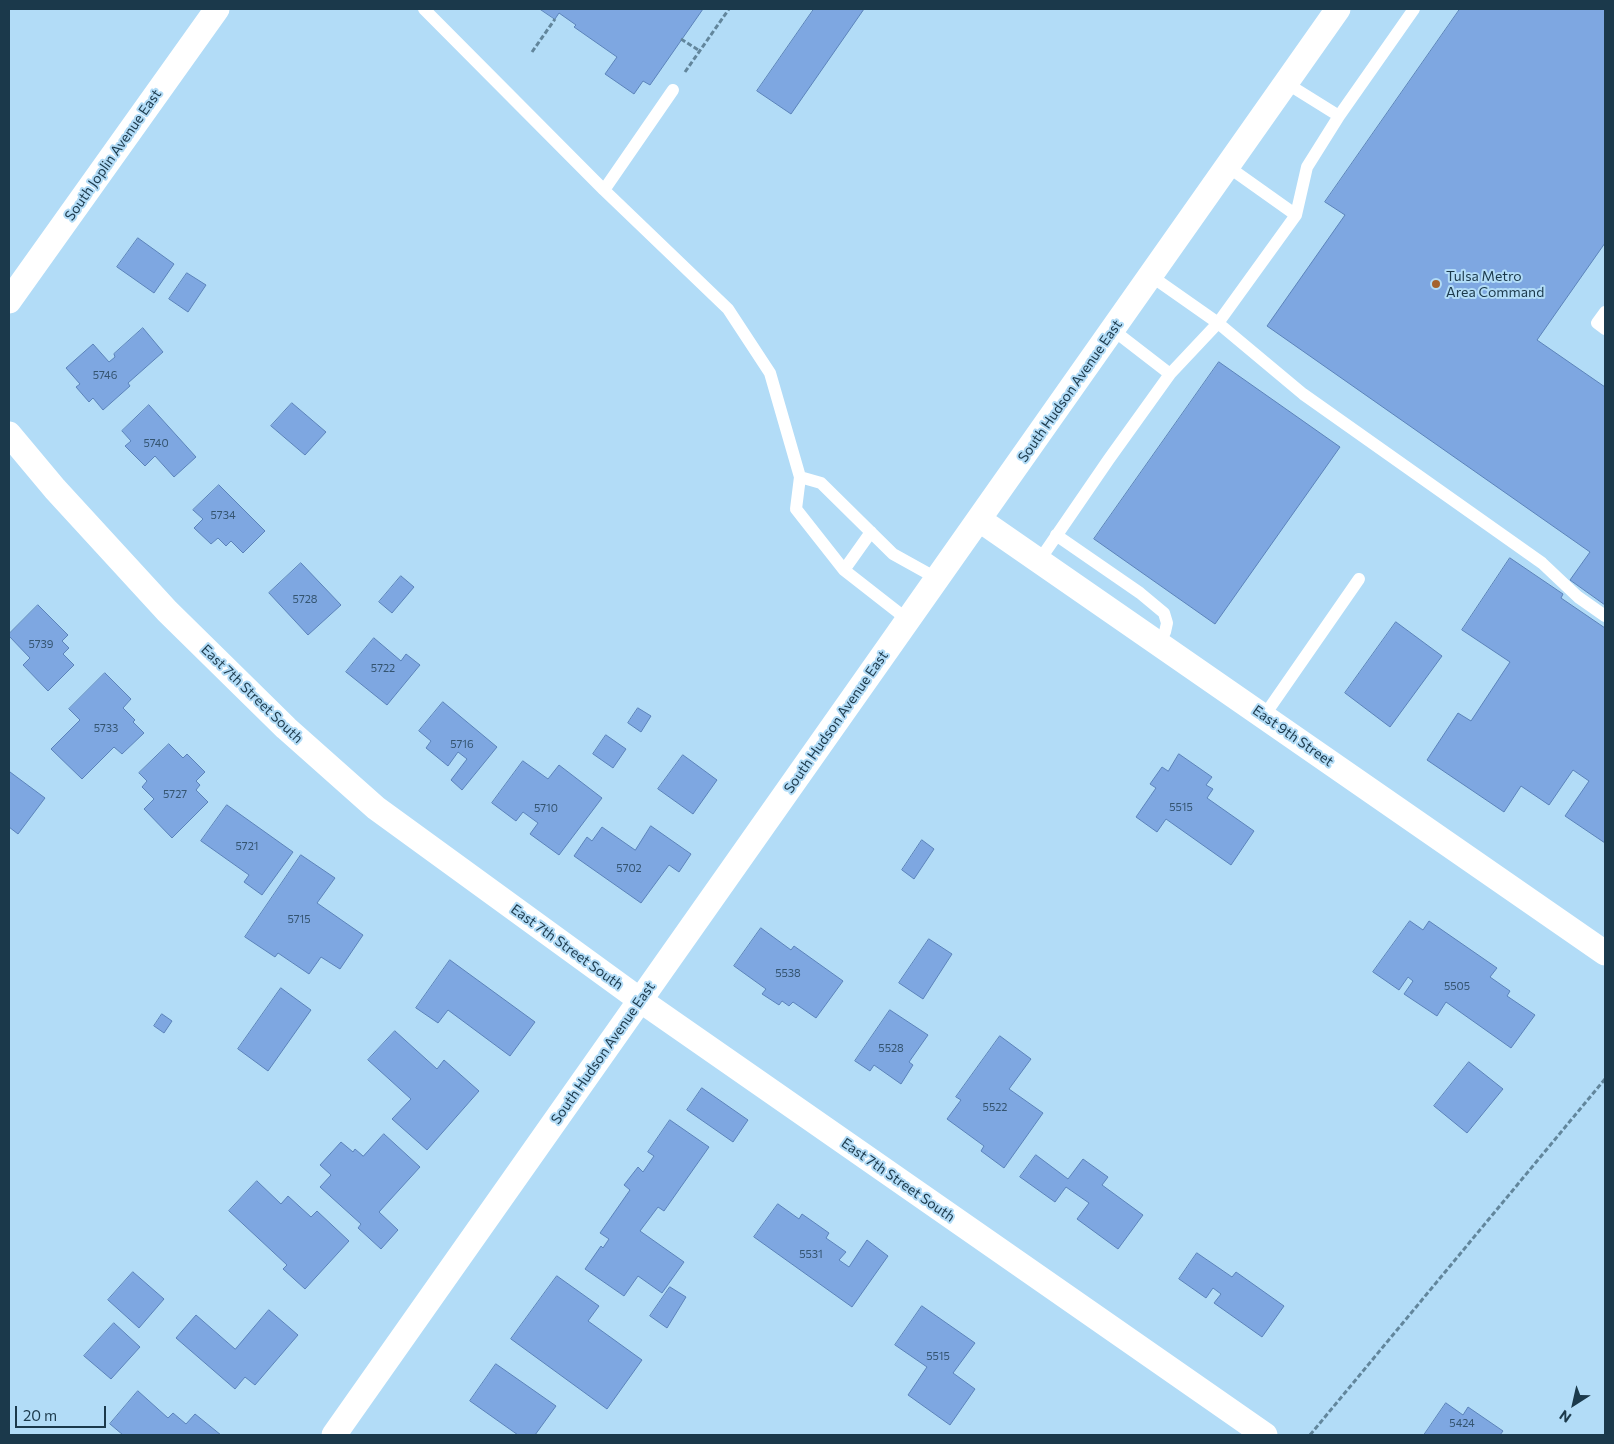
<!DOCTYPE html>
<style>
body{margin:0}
#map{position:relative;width:1614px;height:1444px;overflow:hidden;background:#b2dcf7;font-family:Commissioner,sans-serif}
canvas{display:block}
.frame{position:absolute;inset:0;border:10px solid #1b394b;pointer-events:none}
.north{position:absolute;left:1549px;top:1379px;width:50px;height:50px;-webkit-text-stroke:4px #b2dcf7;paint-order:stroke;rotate:215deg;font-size:14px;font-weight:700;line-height:20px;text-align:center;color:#1b394b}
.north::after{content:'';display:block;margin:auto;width:18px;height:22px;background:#1b394b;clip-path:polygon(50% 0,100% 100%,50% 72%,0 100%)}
.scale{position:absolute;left:15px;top:1406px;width:91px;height:22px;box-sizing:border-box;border:2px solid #1b394b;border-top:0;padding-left:6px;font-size:15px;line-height:18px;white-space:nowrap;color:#1b394b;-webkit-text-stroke:4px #b2dcf7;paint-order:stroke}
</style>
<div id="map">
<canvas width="1614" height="1444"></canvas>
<div class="frame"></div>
<div class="north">N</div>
<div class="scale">20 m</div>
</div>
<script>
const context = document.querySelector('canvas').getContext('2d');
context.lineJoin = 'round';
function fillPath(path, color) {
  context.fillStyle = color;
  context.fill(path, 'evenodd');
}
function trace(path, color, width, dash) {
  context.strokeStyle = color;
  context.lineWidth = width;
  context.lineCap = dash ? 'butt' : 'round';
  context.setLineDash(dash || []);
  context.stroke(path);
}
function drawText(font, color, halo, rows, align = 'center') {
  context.font = font + ' Commissioner,sans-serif';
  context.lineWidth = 4;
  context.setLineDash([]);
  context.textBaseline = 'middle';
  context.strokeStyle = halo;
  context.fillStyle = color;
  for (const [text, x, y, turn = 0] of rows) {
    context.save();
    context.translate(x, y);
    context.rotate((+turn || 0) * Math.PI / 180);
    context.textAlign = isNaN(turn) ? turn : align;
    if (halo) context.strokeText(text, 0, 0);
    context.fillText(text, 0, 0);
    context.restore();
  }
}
const building = new Path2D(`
 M540,9H703L650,85L643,81L634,94L605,74L617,57L574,27L576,25L559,13L555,19Z
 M814,9H864L791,114L757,91Z
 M1460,9H1605V243L1537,340L1605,387V605L1570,580L1590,552L1267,326L1345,215L1325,202Z
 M138,238L174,264L154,293L117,267Z
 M187,273L206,285L188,312L169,299Z
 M143,328L163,352L128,383L130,386L103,410L93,398L89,402L76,387L80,384L66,368L93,344L109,362L115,357L114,354Z
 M1219,362L1340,447L1215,624L1094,539Z
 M292,403L326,432L305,455L271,426Z
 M149,405L196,457L174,477L155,456L145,466L125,446L131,441L122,431Z
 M219,485L265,531L243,553L231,541L226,546L218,538L211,544L194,528L203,519L193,510Z
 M1510,558L1563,594L1561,598L1605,628V843L1565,816L1589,781L1573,770L1549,805L1521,786L1504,812L1427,760L1458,713L1471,721L1510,662L1462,630Z
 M301,563L341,605L308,635L269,593Z
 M401,576L414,587L392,613L379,602Z
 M38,605L68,635L62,641L69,648L63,654L74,665L48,691L23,665L30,658L9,636V634Z
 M1396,622L1442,656L1390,727L1345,693Z
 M374,638L401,661L406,654L420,665L387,705L346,672Z
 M105,673L131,699L123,708L135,720L133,722L144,733L122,754L114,747L82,779L51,749L80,720L69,709Z
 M443,702L497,747L462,790L451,780L467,759L458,752L448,766L426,748L431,741L419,731Z
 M638,708L651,716L641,732L628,723Z
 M606,735L626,749L613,768L593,754Z
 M169,744L183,758L187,754L205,772L196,781L200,785L196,790L208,802L172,838L144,809L154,799L142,787L147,781L139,773Z
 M1179,754L1212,777L1206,785L1213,789L1207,798L1254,831L1231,865L1166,819L1157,832L1136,817L1156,788L1150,784L1162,767L1168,771Z
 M683,755L717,780L693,814L658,789Z
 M523,761L548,779L559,765L602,798L559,855L530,834L538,823L523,812L516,821L492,803Z
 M10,772L45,798L18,834L9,827V774Z
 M227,805L293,852L262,895L244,882L249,875L201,841Z
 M651,826L691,854L679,872L669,865L641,903L574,856L587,837L592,841L602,827L635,850Z
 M922,840L934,849L914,879L902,870Z
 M301,855L335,878L317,903L363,935L340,969L321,957L309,974L278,953L275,957L245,937Z
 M1410,921L1423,930L1429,921L1497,968L1490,977L1510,991L1507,996L1535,1015L1511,1048L1446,1002L1437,1016L1404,994L1413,981L1408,977L1399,990L1373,972Z
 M761,928L791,950L794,946L843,981L816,1018L793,1002L789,1006L782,1001L779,1005L762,994L766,989L734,966Z
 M929,939L952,954L923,999L899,983Z
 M450,960L535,1022L510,1056L448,1010L438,1023L416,1008Z
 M281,988L311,1010L268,1071L238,1049Z
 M890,1010L928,1035L909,1062L913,1065L901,1084L874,1065L870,1071L855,1061Z
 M162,1014L172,1021L164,1033L154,1026Z
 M395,1031L437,1069L444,1060L479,1091L427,1150L392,1119L411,1099L368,1060Z
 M1000,1036L1031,1059L1009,1089L1043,1113L1004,1168L981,1151L984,1146L947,1119L961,1100L956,1097Z
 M1469,1062L1503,1089L1467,1133L1434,1106Z
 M702,1088L748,1120L733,1142L687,1110Z
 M670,1120L709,1147L664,1211L658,1207L640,1231L684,1262L662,1293L638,1276L624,1296L585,1269L601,1246L603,1248L609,1239L600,1233L630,1190L624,1185L638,1167L643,1172L654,1156L648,1152Z
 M384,1134L420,1167L379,1212L398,1230L381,1249L358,1228L361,1224L320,1187L331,1175L320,1165L341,1142L353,1152L355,1149L363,1156Z
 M1036,1155L1068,1179L1083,1159L1108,1177L1102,1185L1143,1215L1118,1249L1077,1219L1089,1203L1066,1187L1055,1202L1020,1177Z
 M257,1181L281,1204L288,1196L311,1217L317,1211L349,1241L305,1289L283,1269L287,1265L229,1211Z
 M778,1204L799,1219L802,1214L829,1233L826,1238L846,1252L839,1260L849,1267L867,1240L888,1256L852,1307L754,1237Z
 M1197,1253L1232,1277L1236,1272L1284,1306L1262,1337L1214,1303L1221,1294L1213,1288L1206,1298L1179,1279Z
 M133,1272L164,1299L139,1328L108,1300Z
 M557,1276L599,1306L588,1321L642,1360L607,1409L511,1339Z
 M670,1287L686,1297L667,1328L650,1316Z
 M922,1306L975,1343L953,1373L975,1389L950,1425L908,1395L927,1367L895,1345Z
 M269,1310L298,1335L255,1385L245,1377L235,1389L176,1338L196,1315L235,1349Z
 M114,1323L140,1347L111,1379L84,1356Z
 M496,1364L556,1406L535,1435H518L470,1401Z
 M138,1391L168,1418L173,1413L186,1424L195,1414L221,1435H123L110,1424Z
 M1446,1403L1463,1415L1468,1407L1503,1431L1500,1435H1424Z`);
const path = new Path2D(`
 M681,39L700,51
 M532,52L555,19
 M685,72L729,9
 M1310,1435L1605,1079`);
const lane = new Path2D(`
 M424,9L604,190L728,309L770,373L800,477
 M1286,83L1339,116
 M1227,166L1296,215
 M604,190L673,90
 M1151,276L1218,323L1303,394L1542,563L1578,597L1605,616
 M1605,312L1597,323L1605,329
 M1113,330L1170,374
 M1056,535L1140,593L1164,613L1167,623L1165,632L1159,643
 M1039,561L1109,459L1170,374L1218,323L1296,215L1307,167L1339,116L1414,9
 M844,570L871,532
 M908,620L844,570L796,509L800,477L821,483L893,554L938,579
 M1264,716L1359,579`);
const street = new Path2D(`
 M9,301L217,9
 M9,434L55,489L167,611L286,728L376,808L640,1000L1265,1435
 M980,520L1605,953
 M334,1435C669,960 1004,485 1338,9`);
const markers = [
 [1436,284,5,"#a4632e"]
];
const numberNames = [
 ["5746",105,375],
 ["5740",156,443],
 ["5734",223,515],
 ["5728",305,599],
 ["5739",41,644],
 ["5722",383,668],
 ["5733",106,728],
 ["5716",462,744],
 ["5727",175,794],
 ["5515",1181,807],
 ["5710",546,808],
 ["5721",247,846],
 ["5702",629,868],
 ["5715",299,919],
 ["5538",788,973],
 ["5505",1457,986],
 ["5528",891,1048],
 ["5522",995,1107],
 ["5531",811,1254],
 ["5515",938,1356],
 ["5424",1462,1423]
];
const streetNames = [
 ["South Joplin Avenue East",113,155,-55],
 ["South Hudson Avenue East",1070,391,-55],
 ["East 7th Street South",252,694,44],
 ["South Hudson Avenue East",836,722,-55],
 ["East 9th Street",1293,736,35],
 ["East 7th Street South",567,947,36],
 ["South Hudson Avenue East",603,1053,-55],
 ["East 7th Street South",898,1180,35]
];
const poiNames = [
 ["Tulsa Metro",1446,276],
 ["Area Command",1446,292]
];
fillPath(building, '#7ea7e1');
trace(building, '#5b83ba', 1);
trace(path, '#62869c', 3, [5, 2.5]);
trace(lane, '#fff', 12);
trace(street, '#fff', 25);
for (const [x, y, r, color] of markers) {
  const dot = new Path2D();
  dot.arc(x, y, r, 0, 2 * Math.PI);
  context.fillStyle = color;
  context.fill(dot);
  trace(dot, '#b2dcf7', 2);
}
drawText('11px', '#345470', null, numberNames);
drawText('14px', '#1b394b', '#b2dcf7', streetNames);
drawText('14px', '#1b394b', '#b2dcf7', poiNames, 'left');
</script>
